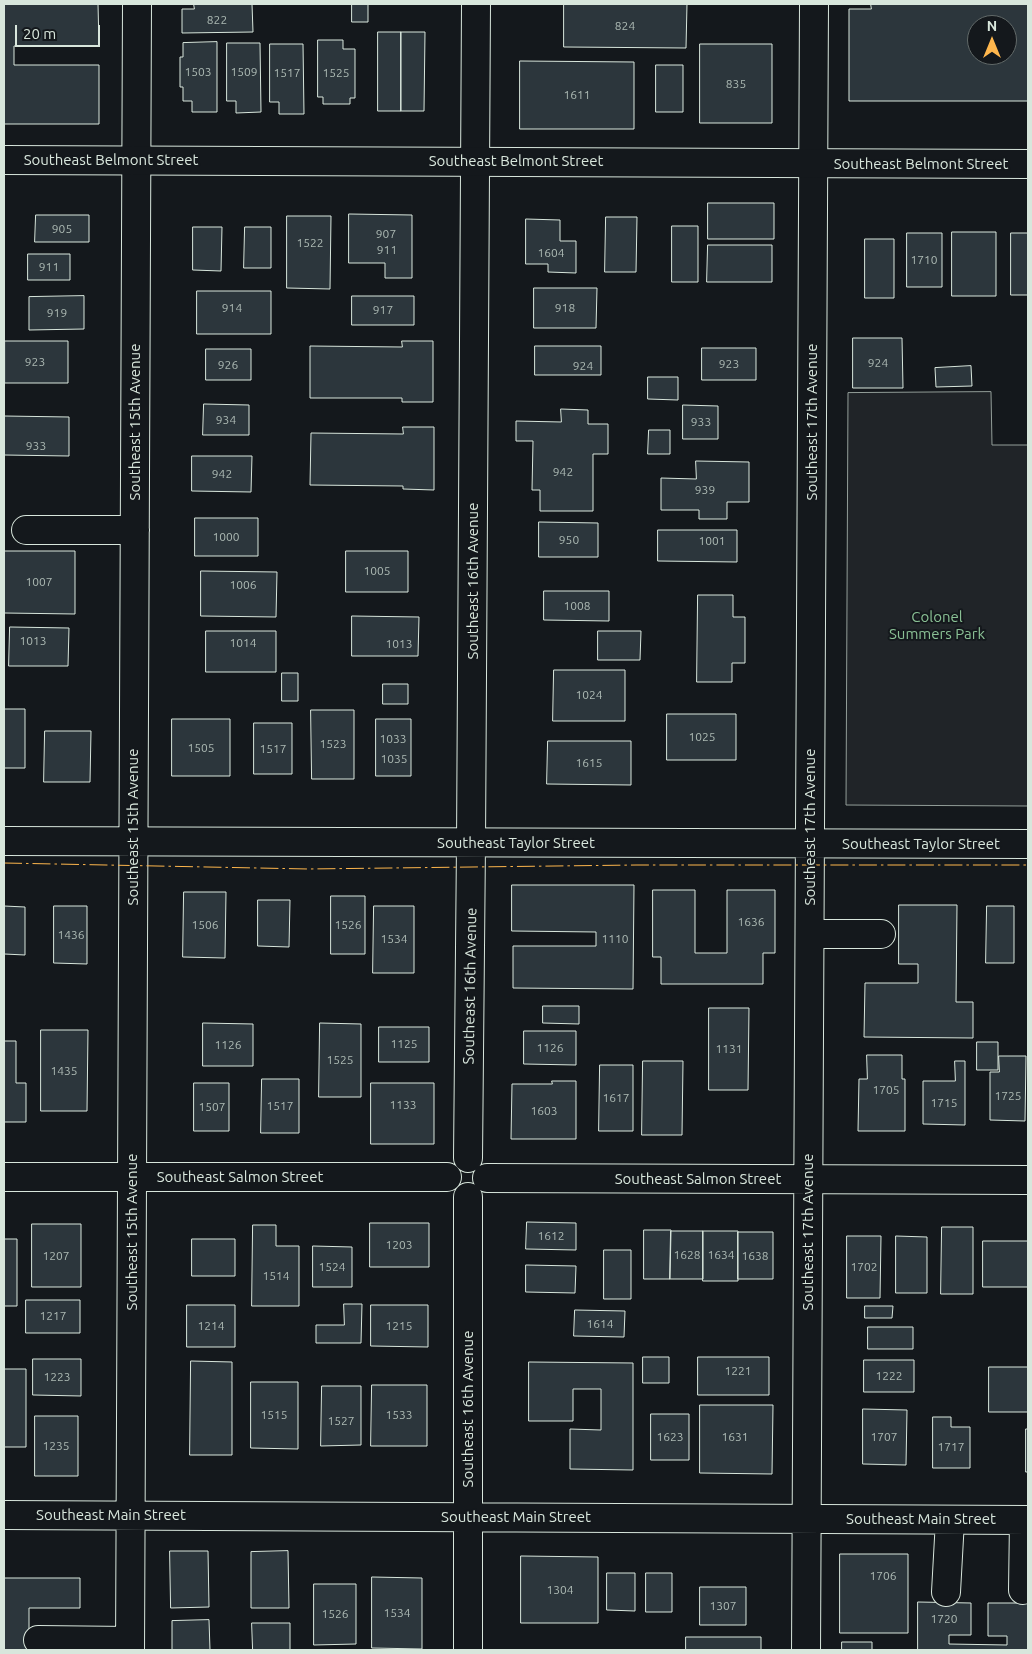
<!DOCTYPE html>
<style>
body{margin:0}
#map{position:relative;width:1032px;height:1654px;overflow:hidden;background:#14181c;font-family:Ubuntu,sans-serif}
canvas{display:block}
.frame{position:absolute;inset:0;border:5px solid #d8e6dc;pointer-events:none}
.north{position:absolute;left:967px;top:15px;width:50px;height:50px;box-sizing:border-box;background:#14181c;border:1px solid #626a69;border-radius:50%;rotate:0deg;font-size:14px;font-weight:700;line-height:20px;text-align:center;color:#d8e6dc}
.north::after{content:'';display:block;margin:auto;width:18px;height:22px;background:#ffb74d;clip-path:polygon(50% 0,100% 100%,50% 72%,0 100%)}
.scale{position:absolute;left:15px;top:25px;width:85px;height:22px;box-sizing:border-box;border:2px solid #d8e6dc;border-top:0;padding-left:6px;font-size:15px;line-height:18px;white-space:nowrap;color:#d8e6dc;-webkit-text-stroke:4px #14181c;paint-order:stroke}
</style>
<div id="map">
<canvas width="1032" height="1654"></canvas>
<div class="frame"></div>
<div class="north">N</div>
<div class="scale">20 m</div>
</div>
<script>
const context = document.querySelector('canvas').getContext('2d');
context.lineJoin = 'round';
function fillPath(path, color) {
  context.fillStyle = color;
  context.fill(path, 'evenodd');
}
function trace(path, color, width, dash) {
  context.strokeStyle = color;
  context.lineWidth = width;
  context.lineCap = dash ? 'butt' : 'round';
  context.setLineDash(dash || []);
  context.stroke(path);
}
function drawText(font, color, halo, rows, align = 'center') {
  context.font = font + ' Ubuntu,sans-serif';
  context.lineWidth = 4;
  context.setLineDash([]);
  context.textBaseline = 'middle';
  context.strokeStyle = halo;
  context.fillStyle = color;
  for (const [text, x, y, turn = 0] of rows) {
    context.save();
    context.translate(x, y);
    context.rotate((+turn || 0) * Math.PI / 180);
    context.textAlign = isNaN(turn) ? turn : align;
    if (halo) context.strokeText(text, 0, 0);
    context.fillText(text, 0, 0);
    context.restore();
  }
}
const green = new Path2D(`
 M991,392L992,445H1028V806L846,805L848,393Z`);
const building = new Path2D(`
 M4,4H98L99,46H14V65H99V124H4Z
 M194,4H252L253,32L182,33V9H194Z
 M352,4H368V22H352Z
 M564,4H687L686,48L564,47Z
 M871,4H1028V101H849V9H871ZM977,25H1007V55H977Z
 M378,32H401V111H378Z
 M401,32H425L424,111H401Z
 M318,40H343V49H355V98H350V104H323V97H318Z
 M217,42V112H192V101H183V87H180V57H183V43Z
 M227,43H260L261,112L236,113V101H227Z
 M270,44H303L304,114H279V102H270Z
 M700,44H772V123H700Z
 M520,61L634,62V129H520Z
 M656,65H683V112H656Z
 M708,203H774V239H708Z
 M349,214L412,215V278H385V263H349Z
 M36,215H89V242H35Z
 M287,216H331L330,289L287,288Z
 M606,217H637L636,272H605Z
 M526,219L560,220V241H576V273L548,272V264H526Z
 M672,226H698V282H672Z
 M193,227H222L221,271L193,270Z
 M245,227H271V268H244Z
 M952,232H996V296H952Z
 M907,233H942V287H907Z
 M1011,233H1028V295H1011Z
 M865,239H894V298H865Z
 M708,245H772V282H707Z
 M28,254H70V280H28Z
 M534,288H597L596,328H534Z
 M197,291H271V334H197Z
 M84,296V329L29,330V297Z
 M352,296H414V325H352Z
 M853,338H902L903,388H853Z
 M5,341H68V383H5Z
 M402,341H433V402H402V398H310V346L402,347Z
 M535,346H601V375H535Z
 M702,348H756V380H702Z
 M206,349H251V380H206Z
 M971,366L972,386L936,387L935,368Z
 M648,377H678V400L648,399Z
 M204,404L249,405V435H203Z
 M683,405L718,406V439H683Z
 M561,409L588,410V424H608V454H593V511H540V490H532L533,441H516V421L561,422Z
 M4,416L69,417V456L4,455Z
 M403,427H434V490L403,489V486L310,485L311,433L403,434Z
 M649,430H670V454H648Z
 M192,456H252L251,492L192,491Z
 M696,461L749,462V502H727V519H699V510H661V478L696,479Z
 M195,518H258V556H195Z
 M539,522L598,523V557H539Z
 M658,530H737V562L658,561Z
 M4,551H75V614L4,613Z
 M346,551H408V592H346Z
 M201,571L277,572L276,617L201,616Z
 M544,591H609V621L544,620Z
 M698,595H733V617H745V663H732V682H697Z
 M352,616L419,617L418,656H352Z
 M10,627L69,628L68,666H9Z
 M206,631H276V672H206Z
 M598,631H641L640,660H598Z
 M554,670H625V721H553Z
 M282,673H298V701H282Z
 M383,684H408V704H383Z
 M4,709H25V768H4Z
 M311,710H354V779H312Z
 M667,714H736V760H667Z
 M172,719H230V776H172Z
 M376,719H411V776H376Z
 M254,723H292V774H254Z
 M45,731H91L90,782H44Z
 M548,741H631V785L547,784Z
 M512,885H634L633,989L513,988V946H596V932L512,931Z
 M653,890H695V953H727V890H775V953H763V984H661V957H653Z
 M184,892H226L225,958L183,957Z
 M331,896H365V954H331Z
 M258,900H290L289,947L258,946Z
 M899,905H957L956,1002H973V1038L864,1037L865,983H918V964H899Z
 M4,906L25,907V955L4,954Z
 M54,906H87V964L54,963Z
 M374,906H414V973H373Z
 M987,906H1014V963H986Z
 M543,1006H579V1024L543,1023Z
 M709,1008H749L748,1090H709Z
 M203,1023L253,1024V1066H203Z
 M320,1023L361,1024V1097H319Z
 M379,1027H429V1062H379Z
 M41,1030H88L87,1111H41Z
 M524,1031H576V1065L524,1064Z
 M4,1041H16V1083H26V1122H4Z
 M977,1042H998V1070H977Z
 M867,1055H902V1079H905V1131H858L859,1079H867Z
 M999,1056H1026L1025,1121L990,1120V1072H999Z
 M643,1061H683L682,1135H642Z
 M955,1061H965V1125L923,1124V1081H955Z
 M600,1065H633V1131H599Z
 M262,1079H299V1133H261Z
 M552,1081H576V1139H511L512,1084H552Z
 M194,1083H229V1131H194Z
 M371,1083H434V1144H371Z
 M527,1222L576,1223V1250L526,1249Z
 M370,1223H429V1267H370Z
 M32,1224H81V1287H32Z
 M253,1225H276V1246H299V1306H252Z
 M942,1227H973V1294H941Z
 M644,1230H671L670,1279H644Z
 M671,1231H703V1279H670Z
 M703,1231H738V1281H703Z
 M738,1232H773V1279H738Z
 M847,1236H881L880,1298H847Z
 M896,1236L927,1237V1293H896Z
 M4,1239H17V1306H4Z
 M192,1239H235V1276H192Z
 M983,1241H1028V1287H983Z
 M313,1246L352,1247V1287H313Z
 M604,1250H631V1299H604Z
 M526,1265L576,1266L575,1293L526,1292Z
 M26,1300H80V1333H26Z
 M344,1304H362L361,1343H316V1325H344Z
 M187,1305H235V1347H187Z
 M371,1305H428V1347L371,1346Z
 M865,1306H893L892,1318H865Z
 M575,1310L625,1311L624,1337L574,1336Z
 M868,1327H913V1349H868Z
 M643,1357H669V1383H643Z
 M698,1357H769V1395H698Z
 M33,1359H81V1396L33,1395Z
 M864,1360H914V1392H864Z
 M191,1361L232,1362V1455H190Z
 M529,1362L633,1363V1470L570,1469V1429L601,1430V1389H573V1421H529Z
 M989,1367H1028V1412H989Z
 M4,1369H26V1447H4Z
 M251,1382H298V1449L251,1448Z
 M372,1385H427V1446H371Z
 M322,1386H361V1445L321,1446Z
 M700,1405H773L772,1474L700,1473Z
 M863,1409L907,1410L906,1465L863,1464Z
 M651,1414H689V1460H651Z
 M35,1416H78V1476H35Z
 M933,1417H951V1427H970V1468H933Z
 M1026,1429H1028V1472H1026Z
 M170,1551H208L209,1607L171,1608Z
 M288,1551L289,1608H251V1552Z
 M840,1554H908V1633H840Z
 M521,1556L598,1557V1623H521Z
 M607,1573H635V1611L607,1610Z
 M646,1573H672V1612H646Z
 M372,1577L422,1578V1649L372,1648Z
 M4,1578H80V1608H29V1650H4Z
 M314,1584H356V1644L314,1645Z
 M700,1587H746V1625H700Z
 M918,1602L971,1603V1635H949V1644L1007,1645V1636H988V1603H1028V1650H918Z
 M209,1620L210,1650H172V1621Z
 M252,1623H290V1650H253Z
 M686,1637H761V1650H686Z
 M842,1642H872V1650H842Z`);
const minor = new Path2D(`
 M26,530H135
 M4,841L1028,844
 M810,934H881
 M468,1158L471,843L476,4
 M4,1177H447
 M487,1178L1028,1180
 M468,1197V1650
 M4,1515L1028,1520
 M1023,1590L1024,1520
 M946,1592L950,1520
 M38,1640L130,1641
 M130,1650L137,4
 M806,1650L814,4`);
const major = new Path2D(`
 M4,160L1028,164`);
const power = new Path2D(`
 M4,863L308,869L637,865H1028`);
const numberNames = [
 ["822",217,20],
 ["824",625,26],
 ["1503",198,72],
 ["1509",244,72],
 ["1517",287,73],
 ["1525",336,73],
 ["835",736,84],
 ["1611",577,95],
 ["905",62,229],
 ["907",386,234],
 ["1522",310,243],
 ["911",387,250],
 ["1604",551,253],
 ["1710",924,260],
 ["911",49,267],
 ["914",232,308],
 ["918",565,308],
 ["917",383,310],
 ["919",57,313],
 ["923",35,362],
 ["924",878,363],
 ["923",729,364],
 ["926",228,365],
 ["924",583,366],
 ["934",226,420],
 ["933",701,422],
 ["933",36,446],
 ["942",563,472],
 ["942",222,474],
 ["939",705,490],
 ["1000",226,537],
 ["950",569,540],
 ["1001",712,541],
 ["1005",377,571],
 ["1007",39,582],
 ["1006",243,585],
 ["1008",577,606],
 ["1013",33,641],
 ["1014",243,643],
 ["1013",399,644],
 ["1024",589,695],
 ["1025",702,737],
 ["1033",393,739],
 ["1523",333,744],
 ["1505",201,748],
 ["1517",273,749],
 ["1035",394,759],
 ["1615",589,763],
 ["1636",751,922],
 ["1506",205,925],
 ["1526",348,925],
 ["1436",71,935],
 ["1534",394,939],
 ["1110",615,939],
 ["1125",404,1044],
 ["1126",228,1045],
 ["1126",550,1048],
 ["1131",729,1049],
 ["1525",340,1060],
 ["1435",64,1071],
 ["1705",886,1090],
 ["1725",1008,1096],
 ["1617",616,1098],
 ["1715",944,1103],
 ["1133",403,1105],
 ["1517",280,1106],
 ["1507",212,1107],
 ["1603",544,1111],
 ["1612",551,1236],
 ["1203",399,1245],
 ["1628",687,1255],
 ["1634",721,1255],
 ["1207",56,1256],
 ["1638",755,1256],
 ["1524",332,1267],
 ["1702",864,1267],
 ["1514",276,1276],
 ["1217",53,1316],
 ["1614",600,1324],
 ["1214",211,1326],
 ["1215",399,1326],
 ["1221",738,1371],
 ["1222",889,1376],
 ["1223",57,1377],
 ["1515",274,1415],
 ["1533",399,1415],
 ["1527",341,1421],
 ["1623",670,1437],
 ["1631",735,1437],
 ["1707",884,1437],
 ["1235",56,1446],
 ["1717",951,1447],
 ["1706",883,1576],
 ["1304",560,1590],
 ["1307",723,1606],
 ["1534",397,1613],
 ["1526",335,1614],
 ["1720",944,1619]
];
const streetNames = [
 ["Southeast Belmont Street",111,160],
 ["Southeast Belmont Street",516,161],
 ["Southeast Belmont Street",921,164],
 ["Southeast 15th Avenue",135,422,-90],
 ["Southeast 17th Avenue",812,422,-90],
 ["Southeast 16th Avenue",473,581,-90],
 ["Southeast 15th Avenue",133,827,-90],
 ["Southeast 17th Avenue",810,827,-90],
 ["Southeast Taylor Street",516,843],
 ["Southeast Taylor Street",921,844],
 ["Southeast 16th Avenue",470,986,-89],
 ["Southeast Salmon Street",240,1177],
 ["Southeast Salmon Street",698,1179],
 ["Southeast 15th Avenue",132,1232,-90],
 ["Southeast 17th Avenue",808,1232,-90],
 ["Southeast 16th Avenue",468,1409,-90],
 ["Southeast Main Street",111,1515],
 ["Southeast Main Street",516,1517],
 ["Southeast Main Street",921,1519]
];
const parkNames = [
 ["Colonel",937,617],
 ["Summers Park",937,634]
];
fillPath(green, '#202428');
trace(green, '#939e99', 1);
fillPath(building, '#2c363c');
trace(building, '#d8e6dc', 1);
trace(minor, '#d8e6dc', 30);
trace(major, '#d8e6dc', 30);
trace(minor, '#14181c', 28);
trace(major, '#14181c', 28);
trace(power, '#ffb74d', 1, [18, 4, 2.5, 4]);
drawText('12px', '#adbab4', null, numberNames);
drawText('15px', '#d8e6dc', '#14181c', streetNames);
drawText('15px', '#8ac095', '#14181c', parkNames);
</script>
